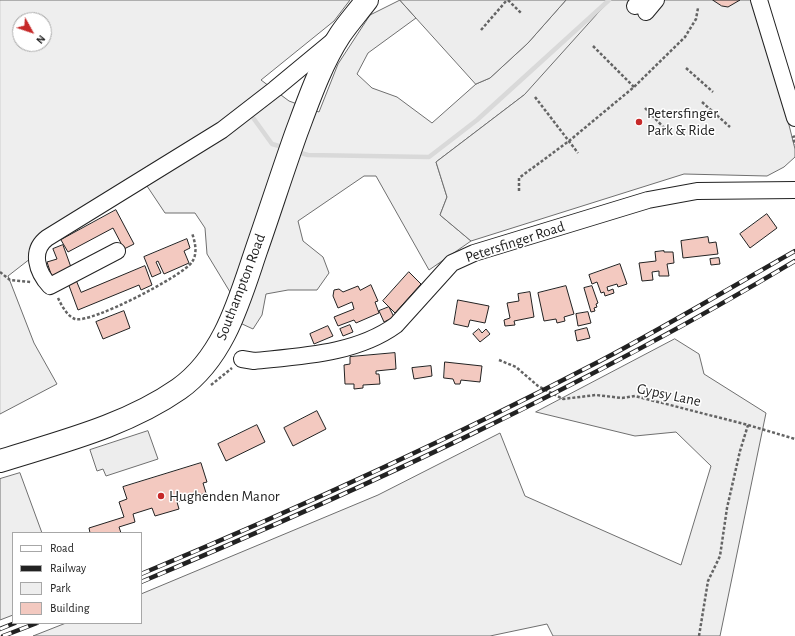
<!DOCTYPE html>
<style>
body{margin:0}
#map{position:relative;width:795px;height:636px;overflow:hidden;background:#fff;font-family:"Alegreya Sans",sans-serif}
canvas{display:block}
.legend{position:absolute;left:12px;top:532px;width:130px;height:92px;box-sizing:border-box;background:#fff;border:1px solid #a7a7a7;margin:0;padding:5px 7px;list-style:none;font-size:12px;color:#222}
.legend li{display:flex;align-items:center;gap:8px;height:20px}
.legend b{width:20px;border:1px solid #a7a7a7}
.north{position:absolute;left:12px;top:12px;width:40px;height:40px;box-sizing:border-box;background:#fff;border:1px solid #a7a7a7;border-radius:50%;rotate:130deg;font-size:11px;font-weight:700;line-height:16px;text-align:center;color:#222}
.north::after{content:'';display:block;margin:auto;width:14px;height:18px;background:#c62828;clip-path:polygon(50% 0,100% 100%,50% 72%,0 100%)}
</style>
<div id="map">
<canvas width="795" height="636"></canvas>
<ul class="legend">
<li><b style="height:5px;background:#fff"></b>Road</li>
<li><b style="height:5px;background:#222"></b>Railway</li>
<li><b style="height:11px;background:#eee"></b>Park</li>
<li><b style="height:11px;background:#f3c9c0"></b>Building</li>
</ul>
<div class="north">N</div>
</div>
<script>
const context = document.querySelector('canvas').getContext('2d');
context.lineJoin = 'round';
function fillPath(path, color) {
  context.fillStyle = color;
  context.fill(path, 'evenodd');
}
function trace(path, color, width, dash) {
  context.strokeStyle = color;
  context.lineWidth = width;
  context.lineCap = dash ? 'butt' : 'round';
  context.setLineDash(dash || []);
  context.stroke(path);
}
function drawText(font, color, halo, rows, align = 'center') {
  context.font = font + ' "Alegreya Sans",sans-serif';
  context.lineWidth = 3;
  context.setLineDash([]);
  context.textBaseline = 'middle';
  context.strokeStyle = halo;
  context.fillStyle = color;
  for (const [text, x, y, turn = 0] of rows) {
    context.save();
    context.translate(x, y);
    context.rotate((+turn || 0) * Math.PI / 180);
    context.textAlign = isNaN(turn) ? turn : align;
    if (halo) context.strokeText(text, 0, 0);
    context.fillText(text, 0, 0);
    context.restore();
  }
}
const green = new Path2D(`
 M0,0H350L334,21L261,80L289,101L319,112L338,64L370,15L400,0L416,18L368,53L357,74L372,88L397,97L432,123L476,84L490,78L528,43L566,0H623L524,95L436,162L447,197L440,215L471,241L429,270L376,176H364L298,221L303,241L323,257L329,273L317,290H288L266,294L262,315L253,329L240,323L250,300L230,292L207,254L205,228L195,213H165L147,186L53,241L8,276L34,343L57,384L0,414ZM20,20H44V44H20Z
 M675,339L699,354L704,374L766,413L720,636H553L547,624L490,636H33L66,623H141V594L378,495L500,433L525,496L681,565L711,466L676,432L635,436L536,412Z
 M20,473L42,533H13V615L0,620V479Z`);
const parking = new Path2D(`
 M400,0H566L528,43L490,78L476,84Z
 M610,0H753L779,85L795,149V157L784,167L767,176L684,174L471,241L440,215L447,197L436,162L524,95Z
 M148,431L158,459L106,476L103,469L97,471L90,450Z`);
const stream = new Path2D(`
 M254,119L272,144L286,148
 M297,152L308,155L429,157L477,120L609,0`);
const building = new Path2D(`
 M713,0H740L728,7L722,6Z
 M116,210L134,244L124,249L113,228L68,252L61,240Z
 M767,214L777,228L750,248L740,234Z
 M708,237L709,243L716,242L718,254L683,258L681,241Z
 M187,239L190,248L184,251L189,263L164,274L158,261L156,262L161,273L152,277L144,257Z
 M63,245L72,270L52,277L47,262L57,259L53,249Z
 M664,251V252H673L674,263L667,264L669,276H659V271L652,272L653,280L642,281L639,263L656,261L655,252Z
 M719,258L720,264L711,265L710,259Z
 M620,264L627,284L618,287L617,284L607,287L608,291L613,289L614,293L605,296L604,292L601,293L597,282L592,284L589,275Z
 M145,266L152,285L141,290L139,285L78,310L68,283L76,280L81,292Z
 M409,272L421,284L395,313L383,301Z
 M371,285L378,301L375,302L379,313L356,323L354,320L338,326L334,317L354,309L352,302L338,308L333,296L334,290L339,289L343,292L358,286L360,290Z
 M566,286L574,314L564,317L565,321L557,323L556,319L544,321L538,293Z
 M592,286L598,303L596,304L597,307L594,308L595,311L591,312L584,288Z
 M530,292L534,317L514,321L515,325L505,326L504,320L510,318L507,303L519,301L518,294Z
 M458,300L489,306L485,323L470,320L468,327L454,324Z
 M389,307L394,317L384,322L379,311Z
 M124,311L130,328L103,339L96,322Z
 M588,312L591,323L578,326L576,314Z
 M350,325L353,332L343,336L340,329Z
 M328,326L333,336L314,344L310,334Z
 M587,328L590,338L577,341L575,331Z
 M479,329L482,333L486,329L490,334L480,342L473,334Z
 M395,353L396,369L376,371V374H379L380,384L363,385V388L354,389V384H345L344,365L350,364V357Z
 M445,362L482,366L480,382L461,380L460,384H455L453,379L444,378Z
 M431,366L432,376L414,379L412,368Z
 M317,411L326,429L293,446L284,428Z
 M257,425L265,442L226,461L218,444Z
 M201,463L207,482L203,483L206,493L177,502L179,509L155,516L152,508L133,514L135,522L119,527L121,533H90L89,528L124,517L119,502L127,499L123,487Z`);
const path = new Path2D(`
 M508,0L522,14
 M481,30L507,0
 M593,46L634,87
 M686,68L713,92
 M535,97L578,153
 M702,102L730,127
 M645,108L670,134
 M795,136L793,137L795,145
 M519,191V178L569,141L634,87L685,37L696,19L698,8
 M0,272L10,280L31,282
 M58,298C62,306 67,316 75,319C90,324 183,276 192,262C198,253 195,242 192,233
 M499,360L516,367L538,386L563,399L596,395L622,398L635,396L748,425L795,439
 M211,385L232,368
 M699,636L708,581L720,556L727,508L740,451L748,425`);
const minor = new Path2D(`
 M759,0L795,118
 M635,6L642,0
 M646,12L656,0
 M117,251L50,286C37,272 30,251 47,238L222,130L275,89L333,41
 M242,359L254,361C302,356 356,354 396,325L452,263L474,253L648,200L697,191L795,190`);
const highway = new Path2D(`
 M0,461C60,442 126,426 179,389C224,357 239,301 256,251C270,211 283,170 297,131C309,99 321,64 340,35C348,23 358,12 367,0`);
const rail = new Path2D(`
 M141,574C297,509 450,439 600,361C666,326 730,288 795,251
 M141,582C365,488 586,386 795,261
 M0,629L15,623
 M3,636L37,623`);
const markers = [
 [639,122,4,"#c62828"],
 [161,496,4,"#c62828"]
];
const poiNames = [
 ["Petersfinger",647,113],
 ["Park & Ride",647,130],
 ["Hughenden Manor",169,496]
];
const streetNames = [
 ["Petersfinger Road",515,242,-18],
 ["Southampton Road",241,287,-69],
 ["Gypsy Lane",669,395,12]
];
fillPath(green, '#eee');
trace(green, '#6f6f6f', 1);
fillPath(parking, '#ededed');
trace(parking, '#6f6f6f', 1);
trace(stream, '#d9d9d9', 4.5);
fillPath(building, '#f3c9c0');
trace(building, '#222', 1);
trace(minor, '#222', 18);
trace(highway, '#222', 24);
trace(path, '#646464', 2.5, [3, 2]);
trace(minor, '#fff', 16);
trace(highway, '#fff', 22);
trace(rail, '#222', 4.5);
trace(rail, '#fff', 3, [9]);
for (const [x, y, r, color] of markers) {
  const dot = new Path2D();
  dot.arc(x, y, r, 0, 2 * Math.PI);
  context.fillStyle = color;
  context.fill(dot);
  trace(dot, '#fff', 1.5);
}
drawText('15px', '#222', '#fff', poiNames, 'left');
drawText('15px', '#222', '#fff', streetNames);
</script>
